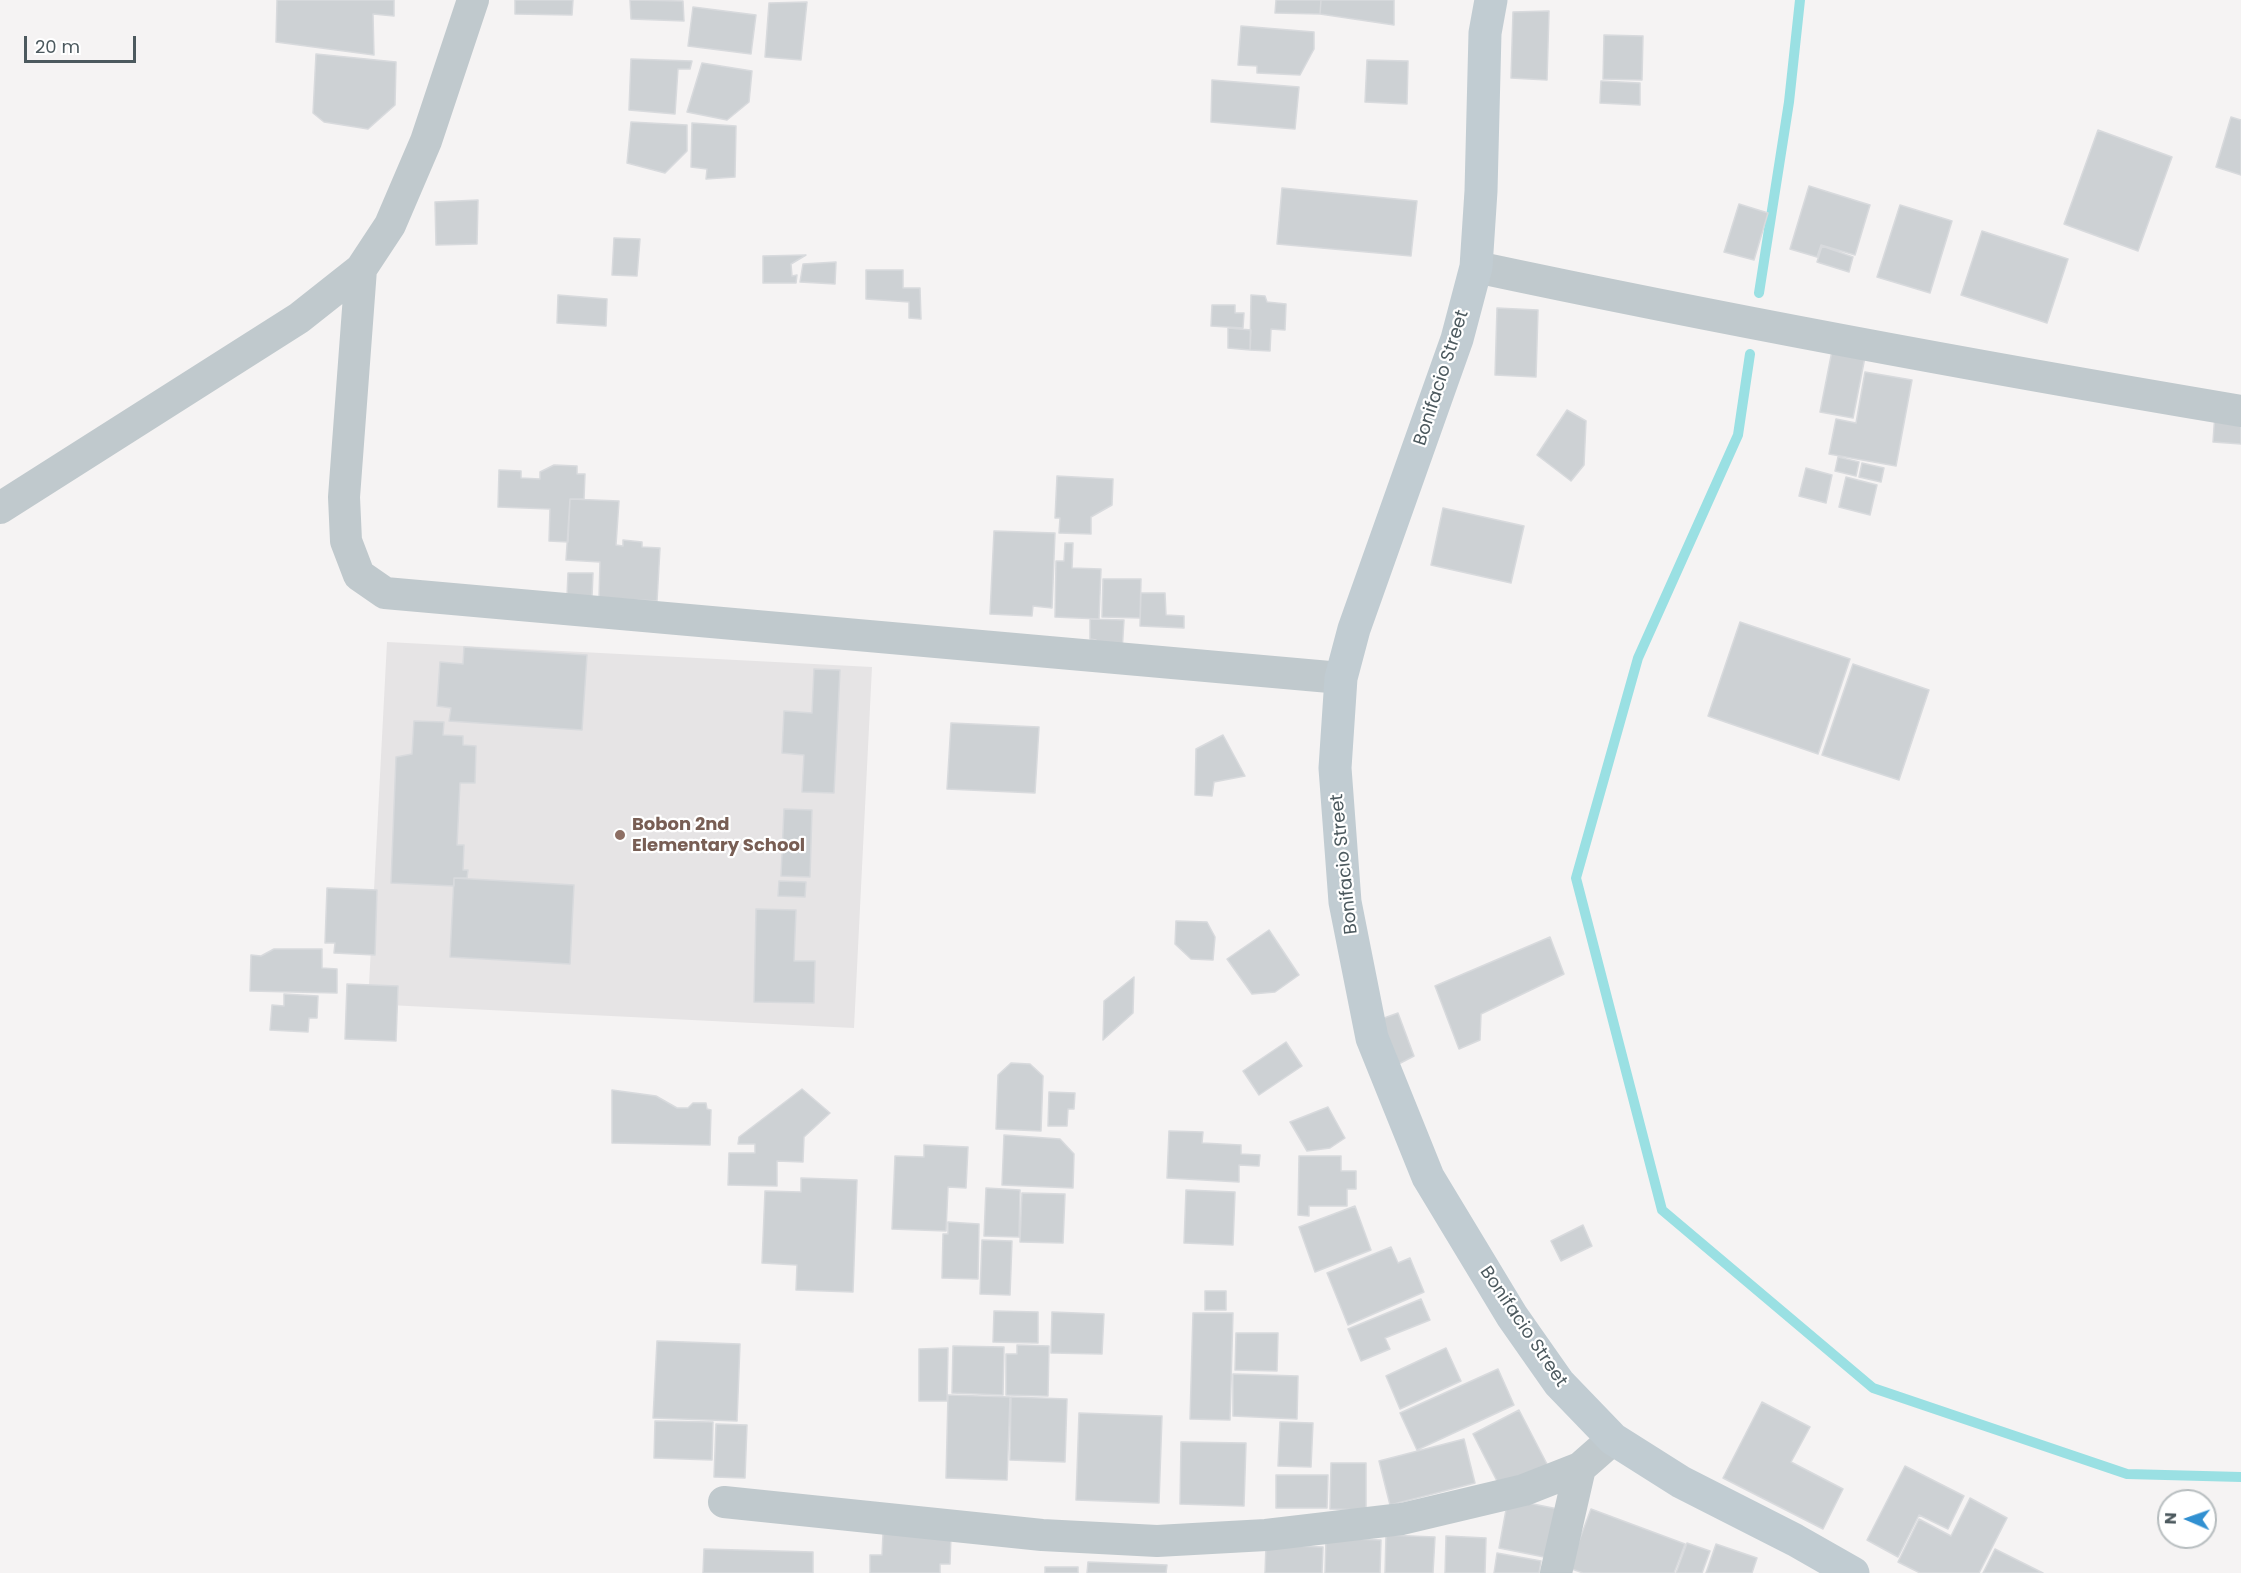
<!DOCTYPE html>
<style>
body{margin:0}
#map{position:relative;width:2241px;height:1573px;overflow:hidden;background:#f5f3f3;font-family:Poppins,sans-serif}
canvas{display:block}
.north{position:absolute;left:2157px;top:1489px;width:60px;height:60px;box-sizing:border-box;background:#fff;border:2px solid #b7bdbf;border-radius:50%;rotate:272deg;font-size:16px;font-weight:700;line-height:24px;text-align:center;color:#4c595e}
.north::after{content:'';display:block;margin:auto;width:21px;height:27px;background:#3190d1;clip-path:polygon(50% 0,100% 100%,50% 72%,0 100%)}
.scale{position:absolute;left:24px;top:36px;width:112px;height:27px;box-sizing:border-box;border:3px solid #4c595e;border-top:0;padding-left:8px;font-size:18px;line-height:21px;white-space:nowrap;color:#4c595e;-webkit-text-stroke:4px #fff;paint-order:stroke}
</style>
<div id="map">
<canvas width="2241" height="1573"></canvas>
<div class="north">N</div>
<div class="scale">20 m</div>
</div>
<script>
const context = document.querySelector('canvas').getContext('2d');
context.lineJoin = 'round';
function fillPath(path, color) {
  context.fillStyle = color;
  context.fill(path, 'evenodd');
}
function trace(path, color, width, dash) {
  context.strokeStyle = color;
  context.lineWidth = width;
  context.lineCap = dash ? 'butt' : 'round';
  context.setLineDash(dash || []);
  context.stroke(path);
}
function drawText(font, color, halo, rows, align = 'center') {
  context.font = font + ' Poppins,sans-serif';
  context.lineWidth = 4.5;
  context.setLineDash([]);
  context.textBaseline = 'middle';
  context.strokeStyle = halo;
  context.fillStyle = color;
  for (const [text, x, y, turn = 0] of rows) {
    context.save();
    context.translate(x, y);
    context.rotate((+turn || 0) * Math.PI / 180);
    context.textAlign = isNaN(turn) ? turn : align;
    if (halo) context.strokeText(text, 0, 0);
    context.fillText(text, 0, 0);
    context.restore();
  }
}
const education = new Path2D(`
 M387,642L872,667L854,1028L368,1004Z`);
const stream = new Path2D(`
 M1759,293L1789,102L1800,0
 M1750,354L1738,435L1638,658L1576,878L1662,1210L1873,1388L2127,1474L2241,1477`);
const building = new Path2D(`
 M277,0H394V16L373,14L374,55L276,42Z
 M515,0H573L572,15L515,14Z
 M630,0L683,1L684,21L631,19Z
 M1276,0H1321L1320,14L1275,13Z
 M1321,0H1394V25L1320,14Z
 M807,2L801,60L765,57L769,3Z
 M693,7L756,15L751,54L688,46Z
 M1549,11L1547,80L1511,78L1513,12Z
 M1241,26L1314,32V49L1300,75L1257,73V66L1238,65Z
 M1604,35L1643,36L1642,80L1603,79Z
 M316,54L396,62L395,105L368,129L324,122L313,113Z
 M631,59L692,61L690,69H678L675,114L629,110Z
 M1367,60L1408,61L1407,104L1365,102Z
 M702,63L752,71L749,102L727,120L687,112Z
 M1212,80L1299,87L1295,129L1211,122Z
 M1601,81L1640,83V105L1600,103Z
 M2231,117L2241,120V175L2216,167Z
 M631,122L687,125V151L665,173L627,163Z
 M692,123L736,126L735,177L706,179L707,169L691,167Z
 M2098,130L2172,157L2138,251L2064,224Z
 M1809,186L1870,205L1855,255L1821,245L1817,257L1790,249Z
 M1282,188L1417,201L1411,256L1277,244Z
 M478,200L477,244L436,245L435,202Z
 M1739,204L1768,213L1754,260L1724,252Z
 M1900,205L1952,221L1930,293L1877,277Z
 M1982,231L2068,259L2047,323L1961,295Z
 M614,238L640,239L637,276L612,275Z
 M1822,246L1853,257L1849,272L1817,262Z
 M806,255L791,264L792,276L797,275L796,283H763V256Z
 M836,262L835,284L800,282L803,264Z
 M866,270H903V288H920L921,319L909,318V302L866,299Z
 M558,295L607,299L606,326L557,323Z
 M1251,295L1265,296L1267,302L1286,304L1285,330L1271,329L1270,351L1250,350Z
 M1212,305H1235V313H1244L1243,328L1211,326Z
 M1497,308L1538,310L1536,377L1495,375Z
 M1228,328L1251,330L1250,350L1228,348Z
 M1832,351L1865,357L1853,418L1820,412Z
 M1865,372L1912,380L1896,466L1829,454L1836,419L1856,423Z
 M1567,410L1586,421L1584,465L1571,481L1537,455Z
 M2215,413L2241,414V444L2213,442Z
 M1838,457L1859,462L1856,476L1835,471Z
 M1862,463L1884,468L1881,482L1859,477Z
 M554,465L577,466V474H585L584,499H570L568,542L549,541L550,509L498,507L499,470L521,471V478L540,479V472Z
 M1806,468L1832,475L1826,503L1799,496Z
 M1057,476L1113,479L1112,505L1091,517V534L1059,533L1060,518H1055Z
 M1846,477L1877,485L1870,515L1839,507Z
 M570,499L619,501L616,545L623,546V540L642,542V547L660,548L657,601L599,598L600,562L566,560Z
 M1443,508L1524,526L1511,583L1431,565Z
 M994,531L1055,533L1052,608L1033,606L1032,616L990,614Z
 M1065,543H1073L1072,568L1101,569L1099,619L1055,617L1056,561H1064Z
 M568,573H593L592,597L567,596Z
 M1103,579H1141L1140,618L1102,617Z
 M1141,593H1165L1166,615L1184,616V628L1140,626Z
 M1090,619L1124,620L1122,652H1096V640L1090,639Z
 M1740,622L1850,659L1818,754L1708,716Z
 M464,647L587,655L582,730L449,721L451,708L437,706L440,662L463,664Z
 M1853,664L1929,690L1899,780L1822,755Z
 M814,669L840,670L834,793L802,792L804,755L782,753L784,711L812,713Z
 M414,721L444,722L443,735L463,736V745L476,746L475,783H460L457,845H464L463,870H468L467,878H454V886L391,883L396,757L412,754Z
 M951,723L1039,727L1035,793L947,789Z
 M1223,735L1245,776L1214,782L1212,796L1195,795L1196,749Z
 M784,809L812,810L810,877L781,876Z
 M454,878L574,885L570,964L450,957Z
 M779,881L806,882L805,897L778,896Z
 M327,888L377,890L375,955L334,953L335,943H325Z
 M756,909L796,910L794,961H815L814,1003L754,1002Z
 M1176,921L1207,922L1215,937L1213,960L1191,959L1175,944Z
 M1269,930L1299,975L1275,992L1252,994L1227,959Z
 M1550,937L1564,974L1481,1014L1480,1040L1459,1049L1435,986Z
 M274,949H322V968L337,969V993L250,991L251,955L261,956Z
 M1134,977L1133,1013L1103,1040L1104,1001Z
 M347,984L398,986L396,1041L345,1039Z
 M284,994L318,996L317,1018H309L308,1032L270,1030L272,1005L284,1006Z
 M1398,1013L1414,1056L1389,1069L1373,1022Z
 M1286,1042L1302,1066L1259,1095L1243,1071Z
 M1011,1063L1030,1064L1043,1076L1041,1131L996,1129L998,1075Z
 M802,1089L830,1113L804,1137L803,1162L777,1161V1186L728,1185L729,1153H755V1144H738L739,1137Z
 M612,1090L656,1096L677,1108H688L693,1103H706L707,1109L711,1110L710,1145L612,1143Z
 M1049,1092L1075,1093L1074,1109H1068L1067,1126H1048Z
 M1328,1107L1345,1138L1330,1148L1307,1151L1290,1122Z
 M1169,1131L1203,1132L1202,1143L1241,1145V1154L1260,1155L1259,1166L1239,1165V1182L1167,1178Z
 M1004,1135L1060,1139L1074,1154L1073,1188L1002,1185Z
 M924,1145L968,1147L966,1188L948,1187L946,1231L892,1229L895,1156L924,1157Z
 M1299,1156H1341V1171H1356V1189H1347V1206H1309V1216L1298,1215Z
 M801,1178L857,1180L853,1292L796,1290L797,1265L762,1263L765,1191L801,1192Z
 M986,1188L1020,1190L1019,1237L984,1236Z
 M1186,1190L1235,1192L1233,1245L1184,1243Z
 M1022,1193L1065,1194L1063,1243L1020,1242Z
 M1355,1206L1371,1250L1315,1272L1299,1227Z
 M948,1222L979,1224L978,1279L942,1278L943,1234H948Z
 M1583,1225L1592,1246L1561,1261L1551,1241Z
 M982,1240L1012,1241L1010,1295L980,1294Z
 M1391,1247L1398,1263L1410,1258L1424,1292L1348,1325L1327,1273Z
 M1205,1291H1226V1310H1205Z
 M1421,1299L1430,1320L1385,1338L1390,1349L1361,1361L1348,1329Z
 M994,1311L1038,1312V1343L993,1342Z
 M1052,1312L1104,1314L1102,1354L1051,1353Z
 M1193,1313H1233L1230,1420L1190,1419Z
 M1236,1333H1278L1277,1371L1235,1370Z
 M657,1341L740,1344L737,1421L653,1418Z
 M1017,1345L1049,1346L1048,1396L1006,1395V1354H1017Z
 M953,1346L1004,1347L1003,1395L952,1393Z
 M948,1348L947,1401H919V1349Z
 M1446,1348L1461,1381L1400,1409L1386,1376Z
 M1498,1369L1514,1405L1417,1450L1400,1413Z
 M1233,1374L1298,1376L1297,1419L1233,1416Z
 M948,1395L1010,1397L1007,1480L946,1478Z
 M1011,1397L1067,1399L1065,1462L1010,1460Z
 M1762,1402L1810,1427L1791,1462L1843,1489L1823,1529L1723,1478Z
 M1519,1410L1548,1466L1501,1489L1473,1434Z
 M1079,1413L1162,1416L1159,1503L1076,1500Z
 M655,1421L713,1422L712,1460L654,1458Z
 M1280,1422L1313,1423L1311,1467L1278,1466Z
 M716,1424L747,1425L745,1478L714,1477Z
 M1464,1439L1475,1483L1390,1505L1379,1461Z
 M1181,1442L1246,1443L1244,1506L1180,1504Z
 M1331,1463H1366V1510L1330,1509Z
 M1905,1466L1964,1496L1948,1529L1919,1515L1898,1557L1867,1540Z
 M1276,1475H1328L1327,1508H1276Z
 M1970,1498L2007,1518L1979,1573H1920L1898,1562L1919,1519L1951,1536Z
 M1508,1499L1558,1509L1549,1558L1499,1548Z
 M1591,1509L1685,1544L1674,1573H1583L1569,1568Z
 M883,1534L951,1535L950,1564H940V1573H870V1555H882Z
 M1386,1535L1435,1537L1433,1573H1385Z
 M1446,1536L1486,1538L1485,1573H1445Z
 M1326,1538L1381,1540L1380,1573H1325Z
 M1687,1543L1710,1551L1702,1573H1676Z
 M1716,1544L1757,1558L1752,1573H1706Z
 M1266,1545L1323,1547L1322,1573H1265Z
 M704,1549L813,1552V1573H703Z
 M1995,1549L2043,1573H1983Z
 M1497,1553L1541,1561L1539,1573H1494Z
 M1088,1562L1167,1565L1166,1573H1087Z
 M1045,1567H1078V1573H1045Z`);
const street = new Path2D(`
 M1476,267C1730,321 1985,368 2241,411
 M361,269L344,497L346,541L359,575L385,593L1341,678
 M0,508L299,318L361,269L390,225L426,141L473,0
 M724,1502L1042,1535L1157,1541L1266,1535L1402,1519L1524,1490L1580,1468L1613,1439
 M1556,1573L1580,1468`);
const secondary = new Path2D(`
 M1491,0L1485,33L1481,191L1476,267L1457,339L1354,629L1341,678L1335,768L1345,902L1372,1038L1428,1177L1512,1316L1559,1383L1613,1439L1681,1482L1795,1540L1853,1573`);
const markers = [
 [620,835,6,"#8d6e63"]
];
const streetNames = [
 ["Bonifacio Street",1442,378,-72],
 ["Bonifacio Street",1345,864,-96],
 ["Bonifacio Street",1523,1327,56]
];
const educationNames = [
 ["Bobon 2nd",632,825],
 ["Elementary School",632,846]
];
fillPath(education, '#e6e4e5');
trace(stream, '#9ae0e3', 10);
fillPath(building, '#cdd1d4');
trace(building, '#d8dadd', 1.5);
trace(street, '#c0c9cd', 32);
trace(secondary, '#c1ccd2', 33);
for (const [x, y, r, color] of markers) {
  const dot = new Path2D();
  dot.arc(x, y, r, 0, 2 * Math.PI);
  context.fillStyle = color;
  context.fill(dot);
  trace(dot, '#fff', 2);
}
drawText('18px', '#4c595e', '#fff', streetNames);
drawText('bold 18px', '#785e54', '#fff', educationNames, 'left');
</script>
